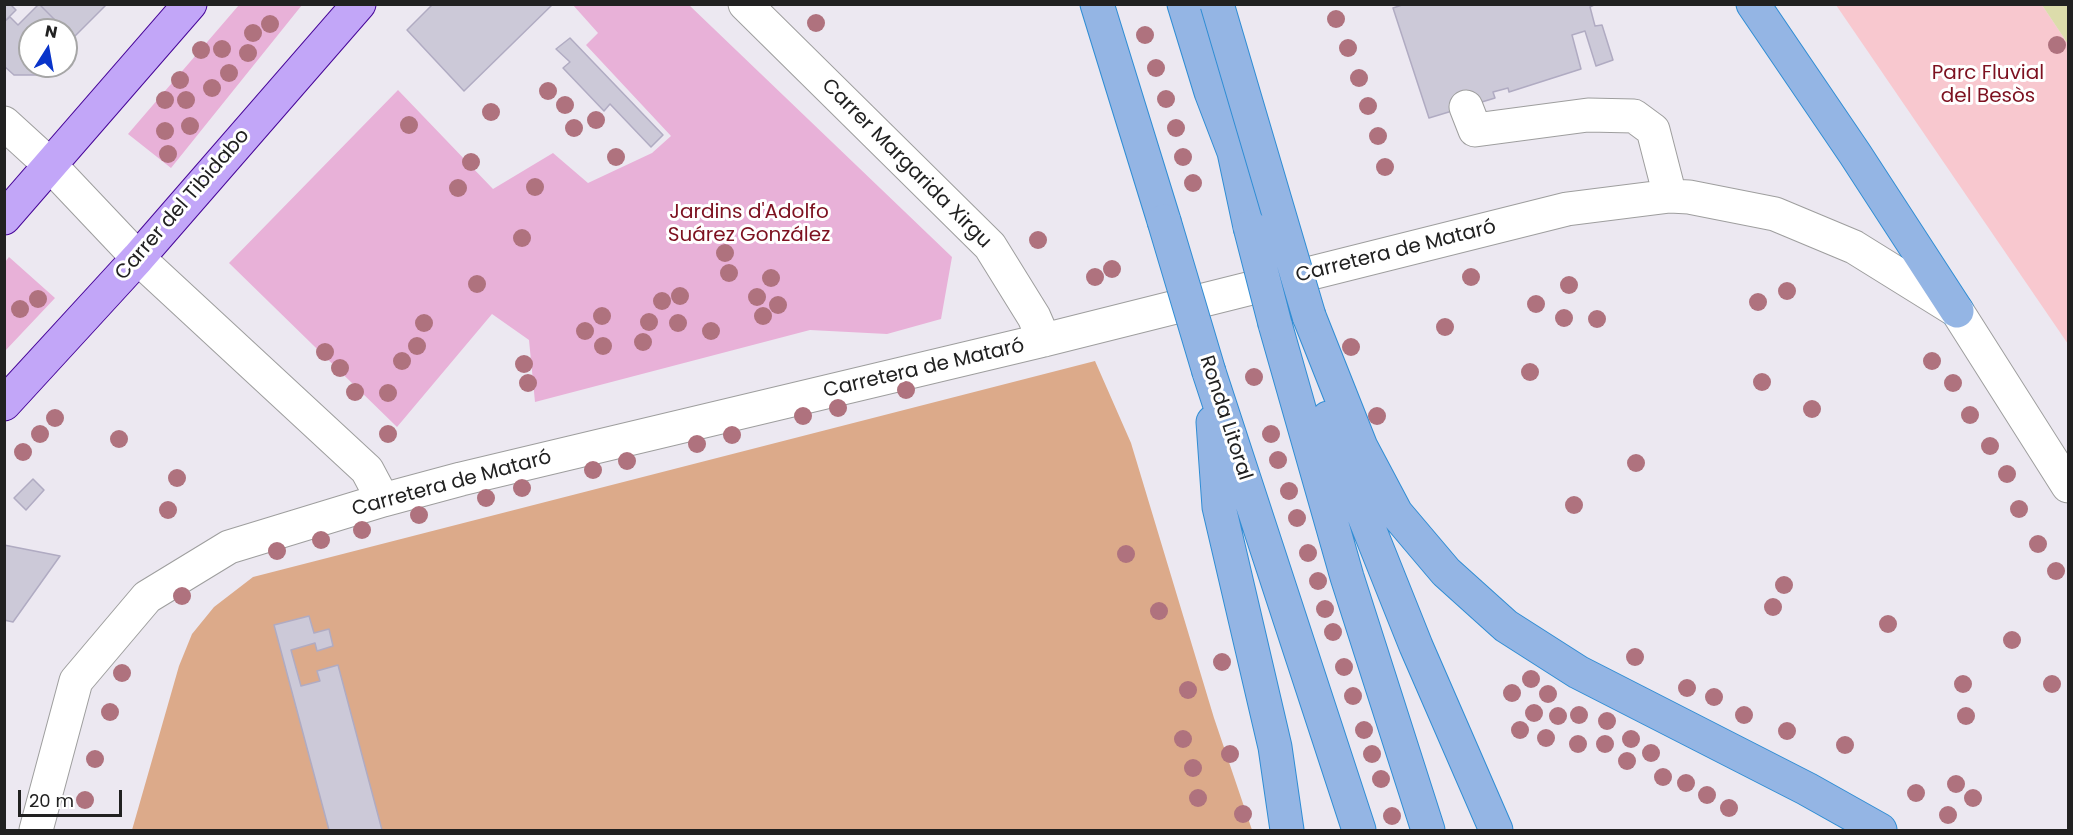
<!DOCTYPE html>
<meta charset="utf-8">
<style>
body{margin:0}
#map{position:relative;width:2073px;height:835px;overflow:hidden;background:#ece8f1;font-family:Poppins,sans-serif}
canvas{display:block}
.frame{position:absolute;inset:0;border:6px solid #212121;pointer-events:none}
.north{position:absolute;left:18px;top:18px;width:60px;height:60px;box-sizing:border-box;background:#fff;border:2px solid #a6a6a6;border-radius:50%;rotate:11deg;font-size:16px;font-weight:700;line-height:24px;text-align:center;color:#212121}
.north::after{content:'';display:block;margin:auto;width:21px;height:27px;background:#0934ca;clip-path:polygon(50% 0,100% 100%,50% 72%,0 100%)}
.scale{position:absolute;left:18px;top:790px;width:104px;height:27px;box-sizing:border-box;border:3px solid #212121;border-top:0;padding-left:8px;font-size:18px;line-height:21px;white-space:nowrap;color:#212121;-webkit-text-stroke:4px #fff;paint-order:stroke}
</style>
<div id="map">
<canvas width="2073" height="835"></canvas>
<div class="frame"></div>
<div class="north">N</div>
<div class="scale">20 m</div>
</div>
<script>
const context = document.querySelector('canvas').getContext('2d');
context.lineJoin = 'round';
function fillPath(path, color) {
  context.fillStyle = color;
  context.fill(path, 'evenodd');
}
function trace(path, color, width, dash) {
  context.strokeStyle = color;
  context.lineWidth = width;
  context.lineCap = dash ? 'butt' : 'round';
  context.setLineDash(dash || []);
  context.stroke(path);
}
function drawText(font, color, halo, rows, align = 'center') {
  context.font = font + ' Poppins,sans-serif';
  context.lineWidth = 6;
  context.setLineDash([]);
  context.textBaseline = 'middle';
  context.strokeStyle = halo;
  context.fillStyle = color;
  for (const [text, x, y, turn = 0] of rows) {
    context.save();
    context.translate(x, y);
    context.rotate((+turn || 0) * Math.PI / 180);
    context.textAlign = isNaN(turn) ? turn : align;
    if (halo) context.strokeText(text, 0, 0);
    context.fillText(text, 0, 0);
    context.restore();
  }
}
const grass = new Path2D(`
 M239,5H302L171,168L128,134Z
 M573,5H689L952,257L941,319L887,334L810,330L535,402L529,340L492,314L397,427L229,263L398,90L493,189L553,153L588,183L652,153L671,136L586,45L598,33Z
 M9,257L55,298L5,351V262Z`);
const park = new Path2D(`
 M1836,5H2042L2068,44V344Z`);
const pitch = new Path2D(`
 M1095,361L1131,443L1214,718L1252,830H132L179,666L192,634L214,607L253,577Z`);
const water = new Path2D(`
 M2042,5H2068V44Z`);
const building = new Path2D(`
 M4,4H10L16,10L4,22Z
 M39,4L65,30H30V66H46L38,75H14L4,66V22L10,17L18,25Z
 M39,4H107L73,38Z
 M433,4H553L464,91L407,30Z
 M1405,4H1596L1590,7L1595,26L1602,25L1613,60L1596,66L1585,31L1572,35L1581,69L1509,92L1508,88L1493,92L1495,98L1429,118L1393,8Z
 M570,38L663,135L651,147L610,104L604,111L563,68L570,62L556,49Z
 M33,479L44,490L26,510L14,498Z
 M4,545L60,556L13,622L4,620Z
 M309,616L314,633L329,629L333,646L317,651L315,643L291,650L301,686L320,681L317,671L338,665L382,830H329L274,625Z`);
const minor = new Path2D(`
 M745,4L990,246L1034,317L1044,340
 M1466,107L1475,130L1588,115L1634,116L1653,130L1670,196
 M4,123L50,165L138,258L367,470L383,500
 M36,830L76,681L147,597L229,547L383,500L461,479L1044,340L1567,209L1670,196L1689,197L1775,214L1854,247L1957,311L2068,486`);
const major = new Path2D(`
 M4,218L190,4
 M4,404L138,258L359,4`);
const highway = new Path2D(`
 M1097,4L1164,221
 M1184,4L1211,92L1234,152L1250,227
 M1753,4L1855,154L1957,311
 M1309,316L1361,447L1396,513L1446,572L1506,626L1578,672L1807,789L1880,830
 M1275,324L1347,577L1428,830
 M1209,372L1359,830
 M1328,418L1338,451L1416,646L1496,830
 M1213,422L1219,507L1275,747L1287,830`);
const highwayBridge = new Path2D(`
 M1217,4L1309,316
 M1164,221L1209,372
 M1250,227L1275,324`);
const trees = [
 [1336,19],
 [816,23],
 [270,24],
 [253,33],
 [1145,35],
 [2057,45],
 [1348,48],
 [222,49],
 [201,50],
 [248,53],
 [1156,68],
 [229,73],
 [1359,78],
 [180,80],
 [212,88],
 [548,91],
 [1166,99],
 [165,100],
 [186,100],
 [565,105],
 [1368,106],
 [491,112],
 [596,120],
 [409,125],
 [190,126],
 [574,128],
 [1176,128],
 [165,131],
 [1378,136],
 [168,154],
 [616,157],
 [1183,157],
 [471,162],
 [1385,167],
 [1193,183],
 [535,187],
 [458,188],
 [522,238],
 [1038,240],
 [725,253],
 [1112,269],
 [729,273],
 [1095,277],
 [1471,277],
 [771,278],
 [477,284],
 [1569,285],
 [1787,291],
 [680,296],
 [757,297],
 [38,299],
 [662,301],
 [1758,302],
 [1536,304],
 [778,305],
 [20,309],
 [602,316],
 [763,316],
 [1564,318],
 [1597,319],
 [649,322],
 [424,323],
 [678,323],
 [1445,327],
 [585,331],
 [711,331],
 [643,342],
 [417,346],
 [603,346],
 [1351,347],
 [325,352],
 [402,361],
 [1932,361],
 [524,364],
 [340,368],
 [1530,372],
 [1254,377],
 [1762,382],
 [528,383],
 [1953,383],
 [906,390],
 [355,392],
 [388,393],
 [838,408],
 [1812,409],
 [1970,415],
 [803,416],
 [1377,416],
 [55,418],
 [40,434],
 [388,434],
 [1271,434],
 [732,435],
 [119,439],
 [697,444],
 [1990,446],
 [23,452],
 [1278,460],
 [627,461],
 [1636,463],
 [593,470],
 [2007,474],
 [177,478],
 [522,488],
 [1289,491],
 [486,498],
 [1574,505],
 [2019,509],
 [168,510],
 [419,515],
 [1297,518],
 [362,530],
 [321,540],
 [2038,544],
 [277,551],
 [1308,553],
 [1126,554],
 [2056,571],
 [1318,581],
 [1784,585],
 [182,596],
 [1773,607],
 [1325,609],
 [1159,611],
 [1888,624],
 [1333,632],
 [2012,640],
 [1635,657],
 [1222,662],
 [1344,667],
 [122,673],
 [1531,679],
 [1963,684],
 [2052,684],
 [1687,688],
 [1188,690],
 [1512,693],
 [1548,694],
 [1353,696],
 [1714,697],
 [110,712],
 [1534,713],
 [1579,715],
 [1744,715],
 [1558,716],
 [1966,716],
 [1607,721],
 [1364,730],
 [1520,730],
 [1787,731],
 [1546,738],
 [1183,739],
 [1631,739],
 [1578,744],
 [1605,744],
 [1845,745],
 [1651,753],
 [1230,754],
 [1372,754],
 [95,759],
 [1627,761],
 [1193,768],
 [1663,777],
 [1381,779],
 [1686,783],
 [1956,784],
 [1916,793],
 [1707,795],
 [1198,798],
 [1973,798],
 [85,800],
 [1729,808],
 [1243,814],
 [1948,815],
 [1392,816]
];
const parkNames = [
 ["Parc Fluvial",1988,74],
 ["del Besòs",1988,97],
 ["Jardins d'Adolfo",749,213],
 ["Suárez González",749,236]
];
const streetNames = [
 ["Carrer Margarida Xirgu",906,164,45],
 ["Carrer del Tibidabo",183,205,-49],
 ["Carretera de Mataró",1396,252,-14],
 ["Carretera de Mataró",924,369,-13],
 ["Ronda Litoral",1225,418,72],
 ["Carretera de Mataró",452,484,-15]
];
fillPath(grass, '#e8b1d8');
fillPath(park, '#f8c8cf');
fillPath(pitch, '#dcaa8a');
fillPath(water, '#dcdcab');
fillPath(building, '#ccc9d8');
trace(building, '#b0abc2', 1.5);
trace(minor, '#9e9e9e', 35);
trace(major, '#470698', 35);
trace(highway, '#308dd4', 35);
trace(minor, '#fff', 33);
trace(major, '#c2a6f8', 33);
trace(highway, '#94b5e4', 33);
trace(highwayBridge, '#308dd4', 35, []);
trace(highwayBridge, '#94b5e4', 33);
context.fillStyle = '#af727e';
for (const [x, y] of trees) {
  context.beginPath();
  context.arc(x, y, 9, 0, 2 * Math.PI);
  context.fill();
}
drawText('20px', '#7d1120', '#fff', parkNames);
drawText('20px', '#212121', '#fff', streetNames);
</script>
